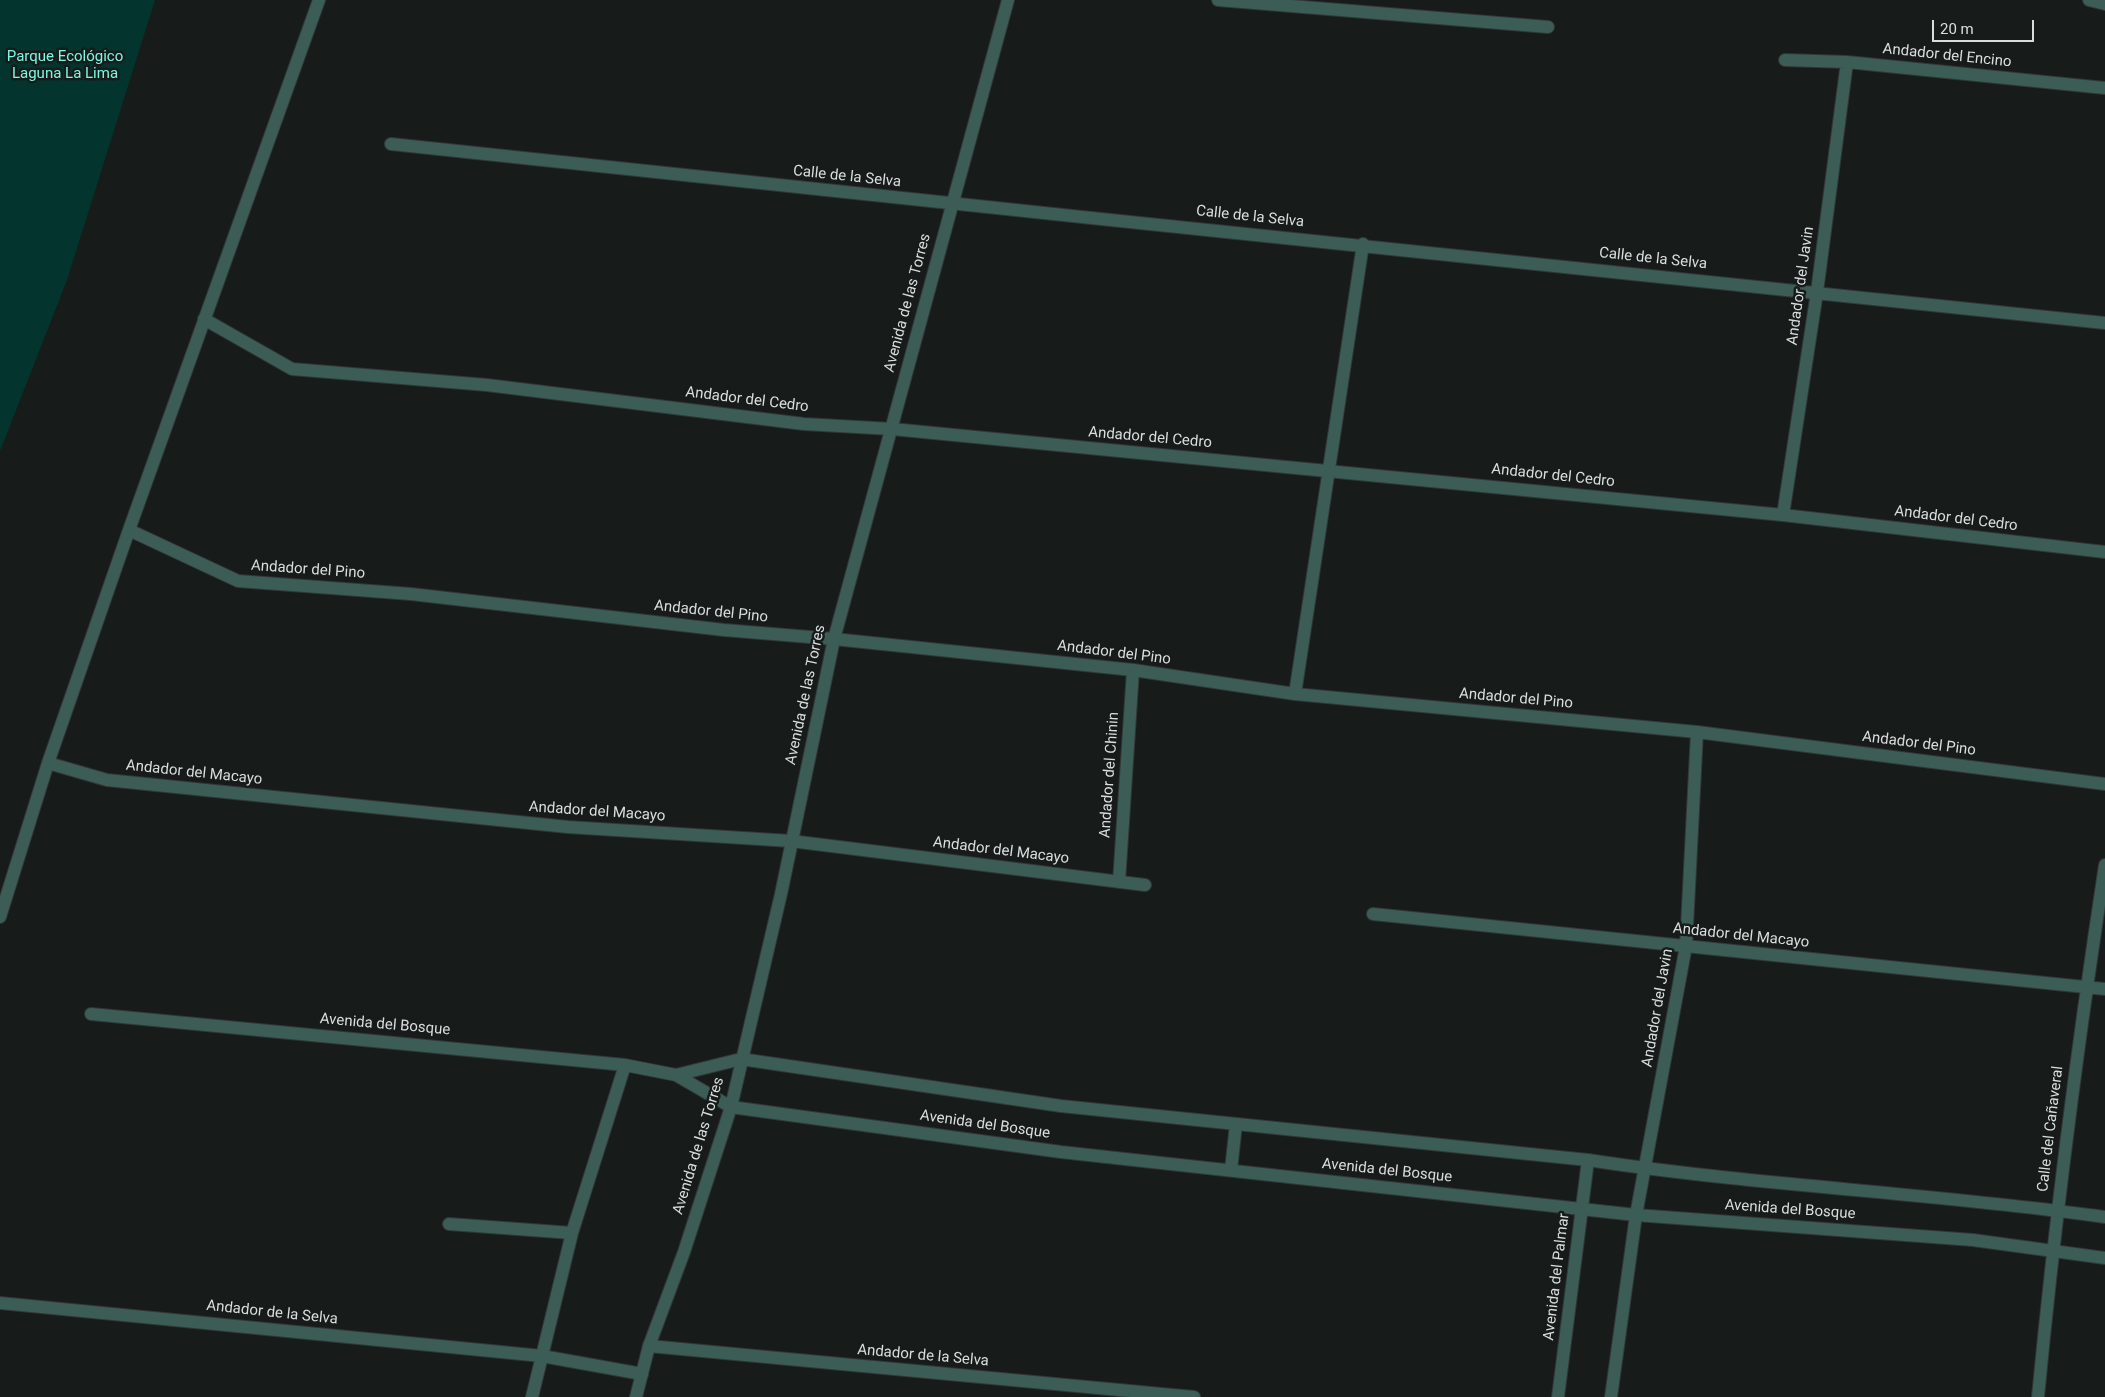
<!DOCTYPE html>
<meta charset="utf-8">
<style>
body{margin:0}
#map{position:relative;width:2105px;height:1397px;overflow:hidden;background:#171c1b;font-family:Roboto,sans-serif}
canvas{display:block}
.scale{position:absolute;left:1932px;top:20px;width:102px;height:22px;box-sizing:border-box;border:2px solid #dadddd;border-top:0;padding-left:6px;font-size:15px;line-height:18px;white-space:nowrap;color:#dadddd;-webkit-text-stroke:4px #171c1b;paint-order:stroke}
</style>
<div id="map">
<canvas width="2105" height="1397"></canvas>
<div class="scale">20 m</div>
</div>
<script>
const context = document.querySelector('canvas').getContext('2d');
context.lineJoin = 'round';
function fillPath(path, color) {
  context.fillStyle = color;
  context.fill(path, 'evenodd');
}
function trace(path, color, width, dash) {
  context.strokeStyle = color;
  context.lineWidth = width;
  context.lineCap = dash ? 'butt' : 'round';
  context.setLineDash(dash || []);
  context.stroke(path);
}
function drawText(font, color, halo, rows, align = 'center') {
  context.font = font + ' Roboto,sans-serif';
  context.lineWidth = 5;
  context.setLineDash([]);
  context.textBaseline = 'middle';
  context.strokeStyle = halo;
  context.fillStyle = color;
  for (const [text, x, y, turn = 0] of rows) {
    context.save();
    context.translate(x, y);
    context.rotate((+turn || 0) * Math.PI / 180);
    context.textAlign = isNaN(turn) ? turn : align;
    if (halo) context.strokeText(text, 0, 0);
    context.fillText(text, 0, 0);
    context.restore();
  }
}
const green = new Path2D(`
 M0,0H155L67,280L0,451Z`);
const minor = new Path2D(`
 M1218,0L1548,27
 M2089,0L2105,4
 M1785,60L1847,62L2105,88
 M391,144C962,206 1534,263 2105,323
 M204,319L292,369L487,385L804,424L892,429L1783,515L2105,552
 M1783,515L1817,292L1847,62
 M129,530L238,581L411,594L724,630L834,639L1133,670L1295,694L1697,732L2105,784
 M1295,694L1363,244
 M48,763L107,780L568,827L791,841L1145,885
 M1119,882L1133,670
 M1373,914L2105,989
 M0,917L48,763L129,530L319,0
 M91,1014L625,1065L676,1075L731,1107
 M676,1075L741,1059
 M449,1224L572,1233
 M0,1303L542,1356L642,1374
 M649,1346L1194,1397
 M532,1397L572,1233L625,1065
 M1558,1397L1588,1160
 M1611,1397L1636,1215L1686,946L1697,732
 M2038,1397C2055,1219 2078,1042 2105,865`);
const tertiary = new Path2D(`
 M741,1059L1061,1106L1588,1160C1759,1186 1933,1193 2105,1217
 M731,1107L1061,1152L1636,1215L1973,1240L2105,1258
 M1231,1170L1236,1124
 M636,1397L649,1346L684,1252L731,1107L781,894L834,639L1008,0`);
const streetNames = [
 ["Andador del Encino",1947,56,6],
 ["Calle de la Selva",847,177,6],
 ["Calle de la Selva",1250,217,6],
 ["Calle de la Selva",1653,259,6],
 ["Andador del Javin",1801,286,-82],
 ["Avenida de las Torres",908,303,-75],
 ["Andador del Cedro",747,400,7],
 ["Andador del Cedro",1150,438,5],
 ["Andador del Cedro",1553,476,6],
 ["Andador del Cedro",1956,519,7],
 ["Andador del Pino",308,570,4],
 ["Andador del Pino",711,612,6],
 ["Andador del Pino",1114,653,7],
 ["Avenida de las Torres",806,695,-78],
 ["Andador del Pino",1516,699,5],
 ["Andador del Pino",1919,744,7],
 ["Andador del Macayo",194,773,6],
 ["Andador del Chinin",1110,775,-86],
 ["Andador del Macayo",597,812,4],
 ["Andador del Macayo",1001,851,7],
 ["Andador del Macayo",1741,936,6],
 ["Andador del Javin",1658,1008,-80],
 ["Avenida del Bosque",385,1025,5],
 ["Avenida del Bosque",985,1125,8],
 ["Calle del Cañaveral",2051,1129,-83],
 ["Avenida de las Torres",699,1146,-73],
 ["Avenida del Bosque",1387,1171,6],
 ["Avenida del Bosque",1790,1210,4],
 ["Avenida del Palmar",1557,1277,-83],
 ["Andador de la Selva",272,1313,6],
 ["Andador de la Selva",923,1356,5]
];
const parkNames = [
 ["Parque Ecológico",65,57],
 ["Laguna La Lima",65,74]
];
fillPath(green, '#03352e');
trace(minor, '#323736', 14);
trace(tertiary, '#323736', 14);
trace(minor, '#3c5c56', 12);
trace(tertiary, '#3c5c56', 12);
drawText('15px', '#dadddd', '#171c1b', streetNames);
drawText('15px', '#7af6e1', '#171c1b', parkNames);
</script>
